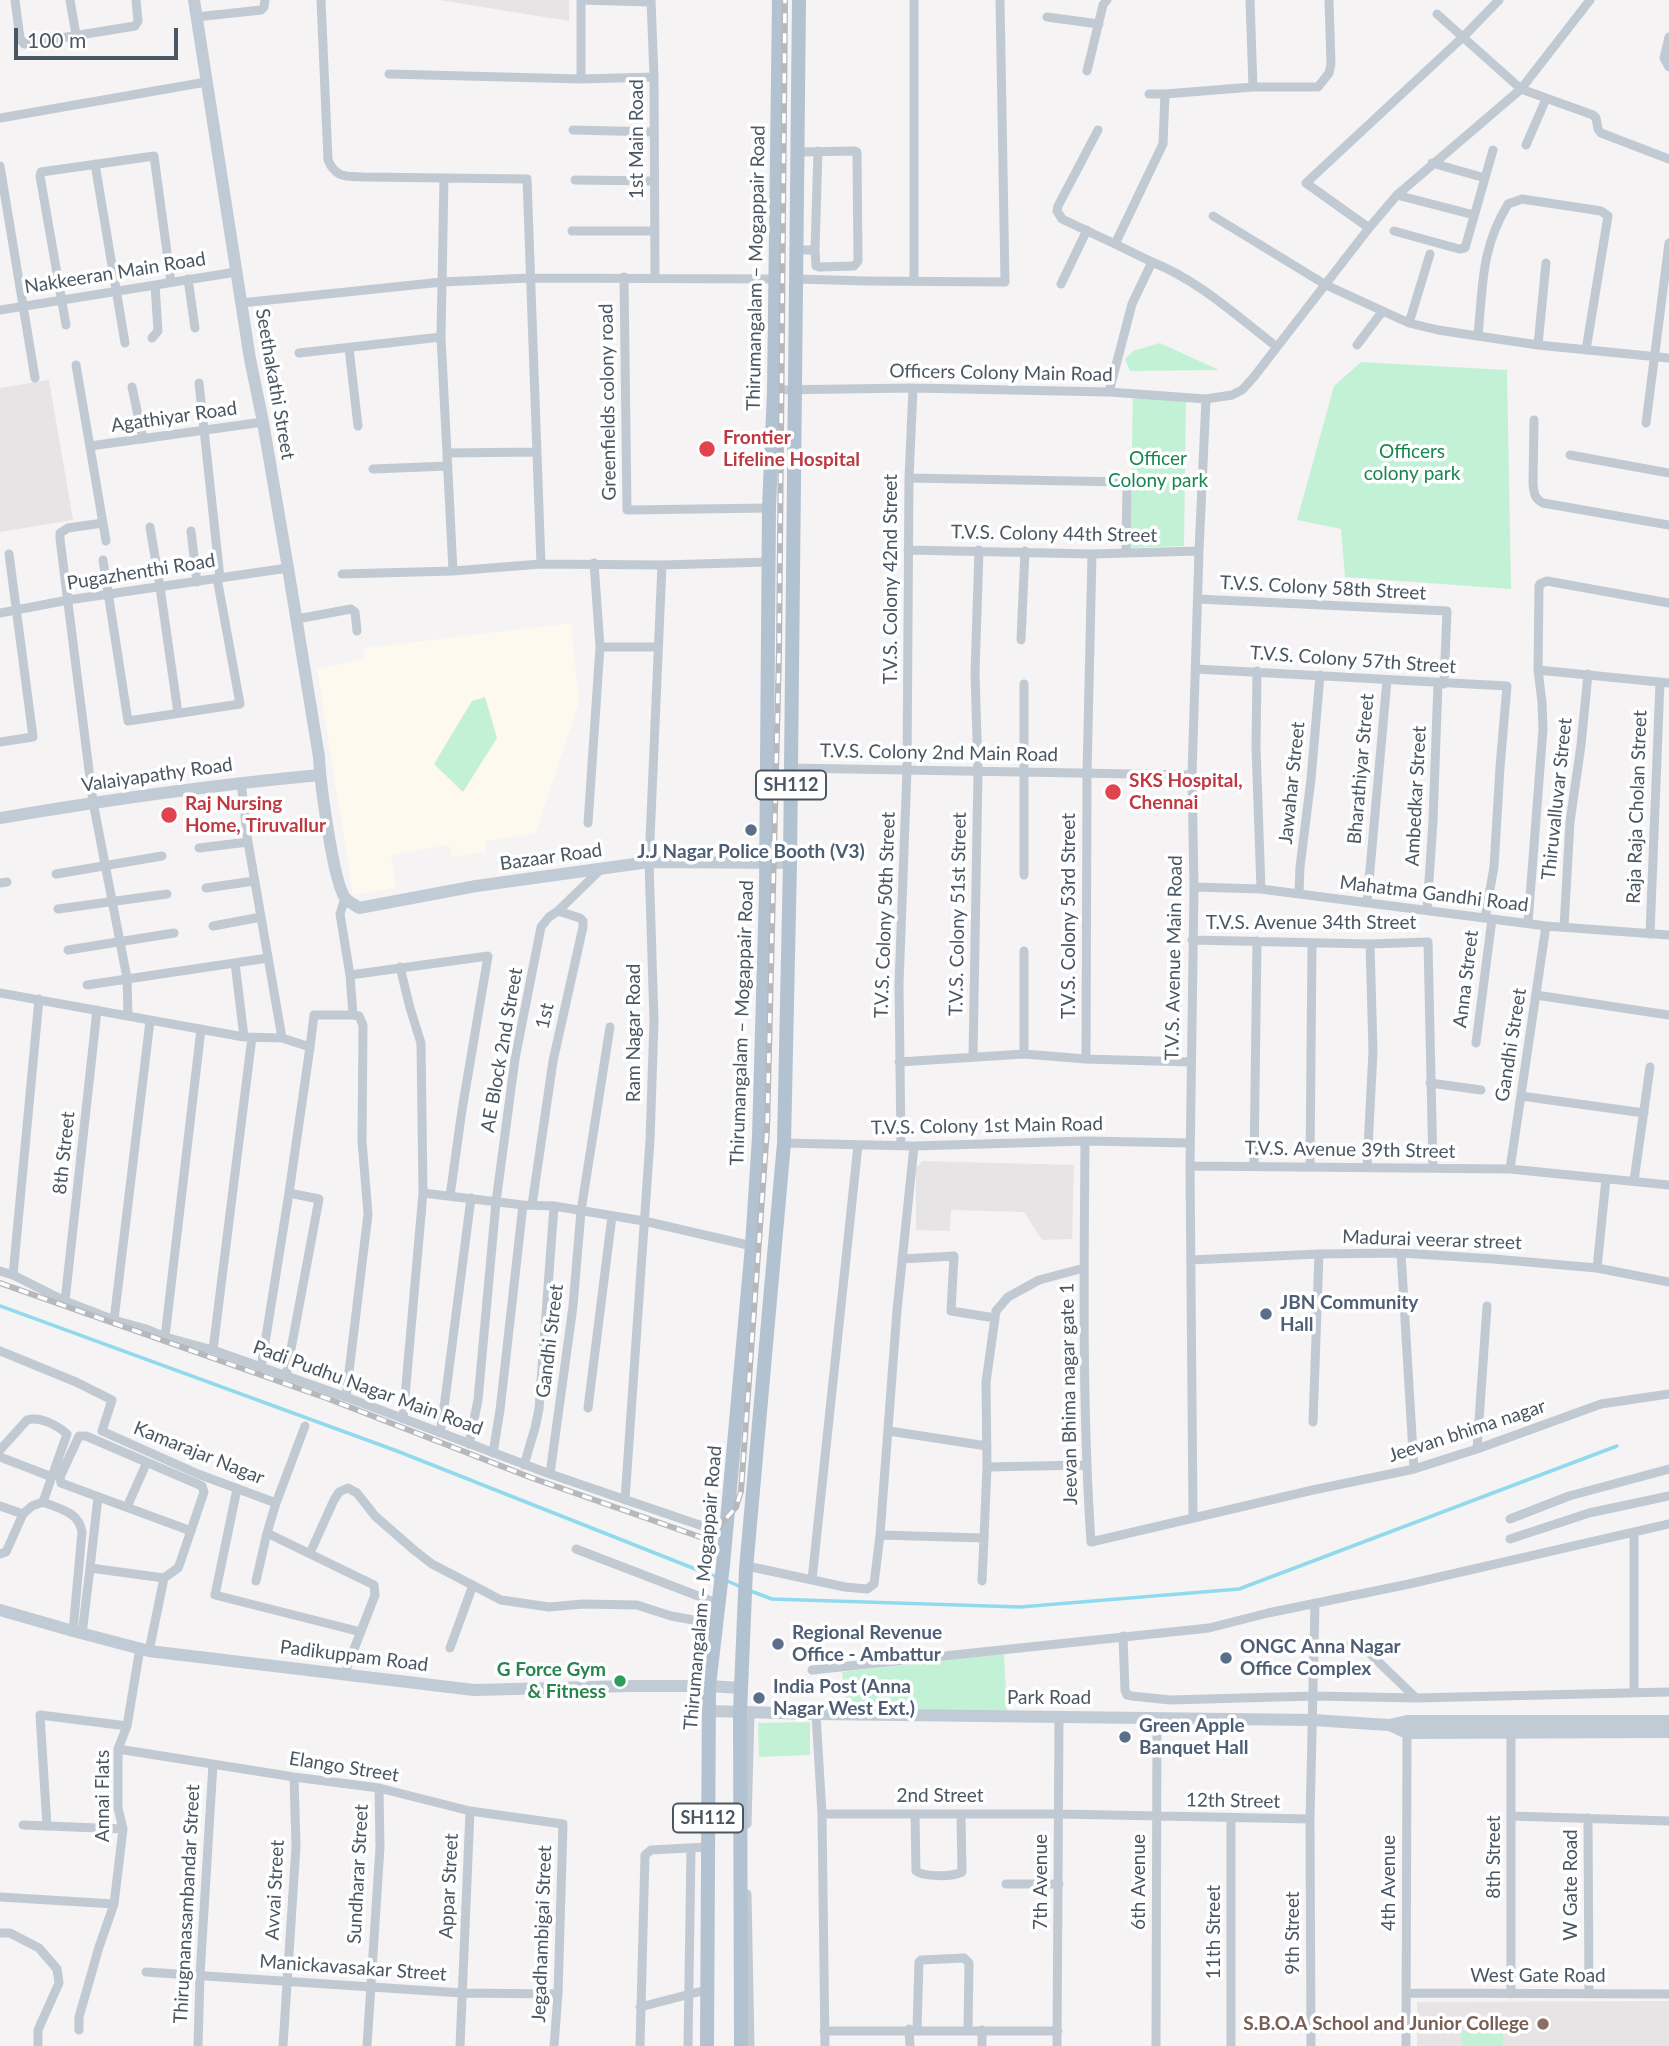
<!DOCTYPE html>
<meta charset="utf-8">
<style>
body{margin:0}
#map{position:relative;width:1669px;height:2046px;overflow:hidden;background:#f5f3f3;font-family:Lato,sans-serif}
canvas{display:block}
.scale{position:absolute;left:14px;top:28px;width:164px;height:32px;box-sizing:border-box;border:4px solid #4a5661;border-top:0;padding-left:9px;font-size:21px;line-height:24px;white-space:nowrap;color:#4a5661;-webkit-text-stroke:5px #fff;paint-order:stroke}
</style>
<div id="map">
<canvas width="1669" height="2046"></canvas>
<div class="scale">100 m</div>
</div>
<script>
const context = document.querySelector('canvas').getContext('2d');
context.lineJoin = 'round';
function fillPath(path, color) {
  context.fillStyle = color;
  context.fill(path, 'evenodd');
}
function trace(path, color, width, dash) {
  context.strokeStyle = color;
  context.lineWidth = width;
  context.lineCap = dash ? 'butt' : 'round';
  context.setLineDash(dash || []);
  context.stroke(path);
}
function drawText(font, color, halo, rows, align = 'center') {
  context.font = font + ' Lato,sans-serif';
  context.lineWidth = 7;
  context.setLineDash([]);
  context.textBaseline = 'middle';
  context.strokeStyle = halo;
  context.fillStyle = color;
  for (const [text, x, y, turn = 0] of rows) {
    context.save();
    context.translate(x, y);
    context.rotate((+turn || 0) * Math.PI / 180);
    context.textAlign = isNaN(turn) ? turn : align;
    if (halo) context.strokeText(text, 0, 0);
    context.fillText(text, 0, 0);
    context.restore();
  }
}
const commercial = new Path2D(`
 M571,623L579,703L535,834L485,841L486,852L478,853L452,857L449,845L391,855L396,888L353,895L317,669L365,659L364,648Z`);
const education = new Path2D(`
 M439,0H569V21Z
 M49,380L73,520L0,532V388Z
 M923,1161L1074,1165L1072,1239L1042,1240L1024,1212L951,1210L950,1231L916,1230V1167Z
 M1669,2001V2046H1417V2002Z`);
const green = new Path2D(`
 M1160,343L1219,370L1130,371L1125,359L1133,351Z
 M1361,362L1507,370L1511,589L1345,577L1341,529L1297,520L1334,386Z
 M1133,393L1186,394L1184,546L1130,548Z
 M485,697L497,738L463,792L434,764L472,701Z
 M1004,1654L1007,1713L846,1709L842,1672Z
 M810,1722V1755L759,1757L758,1723Z
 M1462,2031H1503V2046H1462Z`);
const stream = new Path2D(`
 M0,1306L397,1451L718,1578
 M725,1580L741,1587
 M748,1590L772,1599L1020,1607L1239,1589L1617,1446`);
const street = new Path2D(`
 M15,0L20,38L24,44L135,26L138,21L136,0
 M70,0L76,35
 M321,0L328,160C336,179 347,176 365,177L527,179L541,564
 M581,0L651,2
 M651,0L654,77L655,279
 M1250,0L1253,87
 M1437,14L1521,89L1593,115L1596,118L1598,129L1601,133L1669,159
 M196,17L261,10L264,7L265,0
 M1047,17L1099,24
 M1669,37L1664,58L1669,67
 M1087,71L1103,5L1107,0
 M389,74L581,79L654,77
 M581,79V0
 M1149,94H1165
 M0,118L206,82
 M573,130L654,132
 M1098,130L1058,206L1057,211L1062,219L1115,244
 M1526,145L1546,99
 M1432,163L1485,178
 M95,164L125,343
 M0,166L35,378
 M444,178L441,337L453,571
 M575,180L654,181
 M1397,195L1474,215
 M1213,216L1326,285L1409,323L1438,330L1538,345L1669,358
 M1369,228L1306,183L1464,36L1499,0
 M572,231H654
 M1394,231L1459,249L1465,248L1493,150
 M797,250H815L816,266L819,267L854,266L858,261L857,152L855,151L798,152
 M815,250L818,151
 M1152,262C1198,280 1238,317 1277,347
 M624,277L627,510L769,508
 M188,279L195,328
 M797,279L867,281L1005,282L1000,0
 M914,281V0
 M1061,284L1087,230
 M241,303L442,282L529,278L776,279
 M0,310L236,272
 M1409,323L1430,254
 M66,325L40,176L41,172L154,156L171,282
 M1478,335C1483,285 1481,248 1508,204L1522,199L1601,211L1608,216L1586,350
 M152,338L158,331L155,285
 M1357,345L1382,312
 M1538,345L1546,263
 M349,348L358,426
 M299,353L441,337
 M76,365L106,541
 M199,383L220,578
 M132,387L143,439
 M774,390L913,388L1109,392L1206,399L1232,395L1242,390L1253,378L1369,228L1397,195L1521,89L1590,0
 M1109,392L1132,304L1152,262L1115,244L1163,144L1165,94L1253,87H1318L1329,73L1331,64L1329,0
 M1534,420L1533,484C1534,493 1534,498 1543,503L1669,525
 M1646,423L1669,243
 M90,446L263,422
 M447,453L536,452
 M1570,455L1669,473
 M373,469L448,466
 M909,478L1127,482L1126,553
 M103,523L68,528L60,533V539L93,802L127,978L128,1016
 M150,527L160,587L178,713
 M191,531L197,582
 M908,550L1092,554L1199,551
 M103,560L128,721L240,704L217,578
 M342,574L453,571L541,564L662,565L769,562
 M1198,599L1447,611L1444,684
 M0,613L68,600L288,568
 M297,619L351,609L355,612L357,631
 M1021,640L1025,551
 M600,647H658
 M1196,669L1507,686L1500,767L1494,867L1485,918
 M1538,670L1669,683
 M1257,671L1256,747L1261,889
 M1024,684V875
 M0,742L33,737L9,554
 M791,768L1192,775
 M241,782L248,842L282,1038
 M588,823L600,647L594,563
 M199,848L248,842
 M56,874L162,856
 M0,883L7,882
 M1194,887L1261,889L1546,926L1669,935
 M206,888L254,881
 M1299,894L1300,867L1311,779L1320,675
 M345,898L340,914L350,975L353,1015L359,1016L363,1025L362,1141L368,1214L346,1397
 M1367,903L1387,680
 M58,909L167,894
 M1427,910L1433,821L1438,683
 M1528,923L1543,729L1542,702L1538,670L1539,586L1540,584L1547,581L1669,603
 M213,926L261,917
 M1564,927L1570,822L1581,745L1588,674
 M1650,934L1660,682
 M1192,940L1370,944L1428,942L1433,1168
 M68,950L174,933
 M235,963L244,1037
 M400,967L410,1008L421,1043L423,1193L403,1419
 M350,975L488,956L462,1110L450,1196
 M87,985L268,958
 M0,993L244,1037L282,1038L310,1047L314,1015H353
 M1536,995L1669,1015
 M1476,1043L1492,919
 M1024,1054V951
 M973,1056L978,772L975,673L979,550
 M1086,1059L1087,773L1092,554
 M899,1062L1024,1054L1086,1059L1190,1062
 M1430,1083L1481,1090
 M1521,1096L1644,1113
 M1085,1141C1084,1275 1082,1409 1091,1542L1313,1490L1414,1469L1477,1449L1601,1404L1669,1394
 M784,1143L914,1146L1085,1141L1190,1143
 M901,1145L899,984L907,770L909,478L913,388
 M914,1146L897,1310L880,1535L984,1538L987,1467L986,1382L996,1311L1008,1297L1039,1280L1084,1268
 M1190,1166L1510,1169L1669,1185
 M1254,1166L1257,941
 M1310,1166L1312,943
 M1367,1167L1373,1051L1370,944
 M1510,1169L1546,926
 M1634,1181L1650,1067
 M423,1193L523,1205L554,1206L644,1221L752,1246
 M532,1205L553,1061L583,927V921L580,918L558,911
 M1401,1253L1414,1469
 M902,1259L954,1256L951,1311L995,1318
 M1191,1260L1319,1254L1401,1253L1494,1259L1597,1268L1669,1282
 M1597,1268L1606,1179
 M0,1271L13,1275L65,1301L114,1320L146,1329L165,1337L213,1350L346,1397L550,1474L726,1534
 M13,1275L39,999
 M65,1301L97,1010
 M114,1320L150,1021
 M165,1337L201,1029
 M213,1350L252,1037
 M0,1351L76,1382L112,1400L102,1431L198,1474L276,1503L267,1533L374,1585L375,1595L344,1675
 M261,1368L289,1193L310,1047
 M286,1376L319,1199L289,1193
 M588,1408L612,1216
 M1313,1422L1319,1254
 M889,1431L987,1446
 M440,1433L445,1400L471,1198
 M469,1444L478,1400L496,1202L515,1059L541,927L549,917L558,911L600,870
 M1477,1449L1487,1306
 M0,1450L27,1420C40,1416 57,1425 67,1434L43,1502C60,1509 79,1512 82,1532L73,1631
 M493,1453L500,1410L523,1205
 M0,1457L52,1477
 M524,1465L535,1428L539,1409L554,1206
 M987,1467L1086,1465
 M550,1474L573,1306L581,1211L610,1027
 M237,1489L215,1595L361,1632
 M98,1497L90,1568L164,1578L178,1568L180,1563L204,1492L202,1486L86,1436H79L60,1477L61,1483L191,1531
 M625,1500L650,1140L654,1021L649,862L662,565
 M276,1503L305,1426
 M0,1506L23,1514
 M127,1507L147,1462
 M1193,1517L1190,1166L1194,887L1192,775L1199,551L1206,399
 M1510,1519L1569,1496L1669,1469
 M1634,1532V1692
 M1510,1539L1589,1513L1669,1496
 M576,1549L719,1604
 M310,1553L334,1500L339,1492L348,1488L357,1493L375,1516L414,1550L432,1564L501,1600L549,1607L583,1604L637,1605L671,1616L716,1624
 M0,1554L6,1552L23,1514L32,1506L43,1502
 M747,1566L845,1587L867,1589L874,1584L880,1535
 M812,1580L858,1145
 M256,1581L267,1533
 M982,1581L984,1538
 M82,1634L90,1568
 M1123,1636L1125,1690L1127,1695L1132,1696L1170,1700L1314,1696L1416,1698L1669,1692
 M1315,1644L1364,1648L1416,1698
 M450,1648L473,1585
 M149,1651L164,1578
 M812,1670L1209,1628L1268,1613L1409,1584L1669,1524
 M816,1714L822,1814L825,2046
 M1511,1729V1994
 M118,1749L294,1777L379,1788L470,1811L563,1824L558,1994L554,2046
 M822,1814H1059L1310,1819
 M915,1814L916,1871C924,1877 953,1877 962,1872L961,1814
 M1511,1816L1669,1821
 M1231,1818V2046
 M1588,1818L1589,1994
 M747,1824L750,1713
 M23,1825L123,1829
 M47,1826L40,1715L127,1726
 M1006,1884H1059
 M747,1894L750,2046
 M0,1897L114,1904
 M0,1933H10L39,1948L57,1969L59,1983L38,2030V2046
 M146,1972L462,1993L558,1994
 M1406,1993L1669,1994
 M640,2007L706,1990
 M909,2029L910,2046
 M917,2029L919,1962L921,1960L964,1958L969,1963L968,2030
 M79,2030V2017L99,1947L114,1904L123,1829L118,1808V1749L127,1726L140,1648
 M982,2030V2046
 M824,2031H1058
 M198,2046L200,1975L213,1764
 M283,2046L296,1846L294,1777
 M367,2046L380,1847L379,1788
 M460,2046L470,1811
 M640,2046L645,1855L651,1850L707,1847
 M688,2046L691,1848
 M1057,2046L1059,1717
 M1156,2046L1157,1717
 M1311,2046L1310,1819L1315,1603
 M1406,2046L1407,1729`);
const secondary = new Path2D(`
 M194,0L250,359L263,422L288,568L319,757C320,779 333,885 346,899C349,902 355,905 359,908L476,886L649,862L790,863
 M0,818C106,800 212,785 320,775
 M0,1610L73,1631L149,1651L474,1690L630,1686H709L741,1688
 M709,1711L816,1714L1313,1720L1389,1725L1407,1721H1669
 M1390,1725L1407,1733L1669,1732`);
const primary = new Path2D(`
 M707,2046L709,1686L723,1565L752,1246L759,1137L766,890L769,508L774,390L779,0
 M741,2046L740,1712L746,1569L784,1143L790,863L799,0`);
const rail = new Path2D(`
 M0,1283L329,1399L532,1478L703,1538L711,1536L736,1507L741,1491L767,1129L779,651L785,0`);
const markers = [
 [707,449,9,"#e0444e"],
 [1113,792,9,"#e0444e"],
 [169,815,9,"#e0444e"],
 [751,830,7,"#5c6f8a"],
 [1266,1314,7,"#5c6f8a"],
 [778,1644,7,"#5c6f8a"],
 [1226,1658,7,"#5c6f8a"],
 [620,1681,7,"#2e9e5b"],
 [759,1698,7,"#5c6f8a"],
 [1125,1737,7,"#5c6f8a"],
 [1543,2024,7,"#8d6e63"]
];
const shields = [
 [791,785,70],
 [708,1818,70]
];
const shieldNames = [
 ["SH112",791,785],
 ["SH112",708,1818]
];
const streetNames = [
 ["1st Main Road",637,139,-90],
 ["Thirumangalam – Mogappair Road",756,268,-89],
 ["Nakkeeran Main Road",115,273,-9],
 ["Officers Colony Main Road",1001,373,1],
 ["Seethakathi Street",275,384,80],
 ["Greenfields colony road",608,402,-91],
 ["Agathiyar Road",174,417,-8],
 ["T.V.S. Colony 44th Street",1054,534,1],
 ["Pugazhenthi Road",141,572,-9],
 ["T.V.S. Colony 42nd Street",891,579,-90],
 ["T.V.S. Colony 58th Street",1323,588,3],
 ["T.V.S. Colony 57th Street",1353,660,4],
 ["T.V.S. Colony 2nd Main Road",939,753,1],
 ["Bharathiyar Street",1361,769,-85],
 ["Valaiyapathy Road",157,775,-8],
 ["Jawahar Street",1292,783,-84],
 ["Ambedkar Street",1416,796,-87],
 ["Thiruvalluvar Street",1557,799,-84],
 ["Raja Raja Cholan Street",1637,807,-88],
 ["Bazaar Road",551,857,-8],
 ["Mahatma Gandhi Road",1434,894,7],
 ["T.V.S. Colony 51st Street",958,914,-89],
 ["T.V.S. Colony 50th Street",885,915,-88],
 ["T.V.S. Colony 53rd Street",1069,916,-90],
 ["T.V.S. Avenue 34th Street",1311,923],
 ["T.V.S. Avenue Main Road",1174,958,-89],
 ["Anna Street",1466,979,-83],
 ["1st",545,1016,-77],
 ["Thirumangalam – Mogappair Road",742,1023,-88],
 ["Ram Nagar Road",634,1033,-90],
 ["Gandhi Street",1511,1045,-81],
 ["AE Block 2nd Street",502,1050,-80],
 ["T.V.S. Colony 1st Main Road",987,1126,-1],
 ["T.V.S. Avenue 39th Street",1350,1150,1],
 ["8th Street",64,1153,-84],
 ["Madurai veerar street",1432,1240,2],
 ["Gandhi Street",550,1341,-83],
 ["Padi Pudhu Nagar Main Road",368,1388,20],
 ["Jeevan Bhima nagar gate 1",1069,1394,-91],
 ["Jeevan bhima nagar",1467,1431,-18],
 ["Kamarajar Nagar",199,1453,22],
 ["Thirumangalam – Mogappair Road",703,1588,-85],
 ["Padikuppam Road",354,1656,7],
 ["Park Road",1049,1698],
 ["Elango Street",344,1767,9],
 ["Annai Flats",103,1796,-90],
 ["2nd Street",940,1796],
 ["12th Street",1233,1801,1],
 ["8th Street",1494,1857,-90],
 ["Sundharar Street",358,1874,-87],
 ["7th Avenue",1041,1882,-90],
 ["6th Avenue",1139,1882,-90],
 ["4th Avenue",1389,1883,-90],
 ["W Gate Road",1571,1885,-90],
 ["Appar Street",449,1886,-87],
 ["Avvai Street",275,1890,-87],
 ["Thirugnanasambandar Street",187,1904,-87],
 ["11th Street",1214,1932,-90],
 ["9th Street",1293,1933,-90],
 ["Jegadhambigai Street",542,1934,-88],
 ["Manickavasakar Street",353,1968,4],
 ["West Gate Road",1538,1976]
];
const healthNames = [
 ["Frontier",723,438],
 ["Lifeline Hospital",723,460],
 ["SKS Hospital,",1129,781],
 ["Chennai",1129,803],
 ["Raj Nursing",185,804],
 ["Home, Tiruvallur",185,826]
];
const parkNames = [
 ["Officers",1412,452],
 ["colony park",1412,474],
 ["Officer",1158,459],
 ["Colony park",1158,481]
];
const serviceNames = [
 ["J.J Nagar Police Booth (V3)",751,852,"center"],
 ["JBN Community",1280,1303],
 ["Hall",1280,1325],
 ["Regional Revenue",792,1633],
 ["Office - Ambattur",792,1655],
 ["ONGC Anna Nagar",1240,1647],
 ["Office Complex",1240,1669],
 ["India Post (Anna",773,1687],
 ["Nagar West Ext.)",773,1709],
 ["Green Apple",1139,1726],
 ["Banquet Hall",1139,1748]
];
const leisureNames = [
 ["G Force Gym",606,1670],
 ["& Fitness",606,1692]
];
const educationNames = [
 ["S.B.O.A School and Junior College",1529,2024]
];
fillPath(commercial, '#fdf9ef');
fillPath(education, '#e6e4e5');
fillPath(green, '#c3f1d5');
trace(stream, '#90daee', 3.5);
trace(street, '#c1cad2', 9);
trace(secondary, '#c1cbd6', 12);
trace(primary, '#b3c2d1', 14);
trace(rail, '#b5b8bd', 6);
trace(rail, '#fff', 3.5, [10]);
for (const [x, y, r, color] of markers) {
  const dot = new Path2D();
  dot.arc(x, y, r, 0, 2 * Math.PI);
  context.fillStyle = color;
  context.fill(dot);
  trace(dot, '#fff', 2.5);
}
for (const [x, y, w] of shields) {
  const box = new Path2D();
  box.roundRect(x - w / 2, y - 14.5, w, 29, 5);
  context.fillStyle = '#fff';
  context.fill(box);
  trace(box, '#4a5661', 2);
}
drawText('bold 18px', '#4a5661', null, shieldNames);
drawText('19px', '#4a5661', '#fff', streetNames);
drawText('bold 19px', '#be3a42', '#fff', healthNames, 'left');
drawText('19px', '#17864f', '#fff', parkNames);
drawText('bold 19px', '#4e5e75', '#fff', serviceNames, 'left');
drawText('bold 19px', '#27864d', '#fff', leisureNames, 'right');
drawText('bold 19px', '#785e54', '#fff', educationNames, 'right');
</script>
